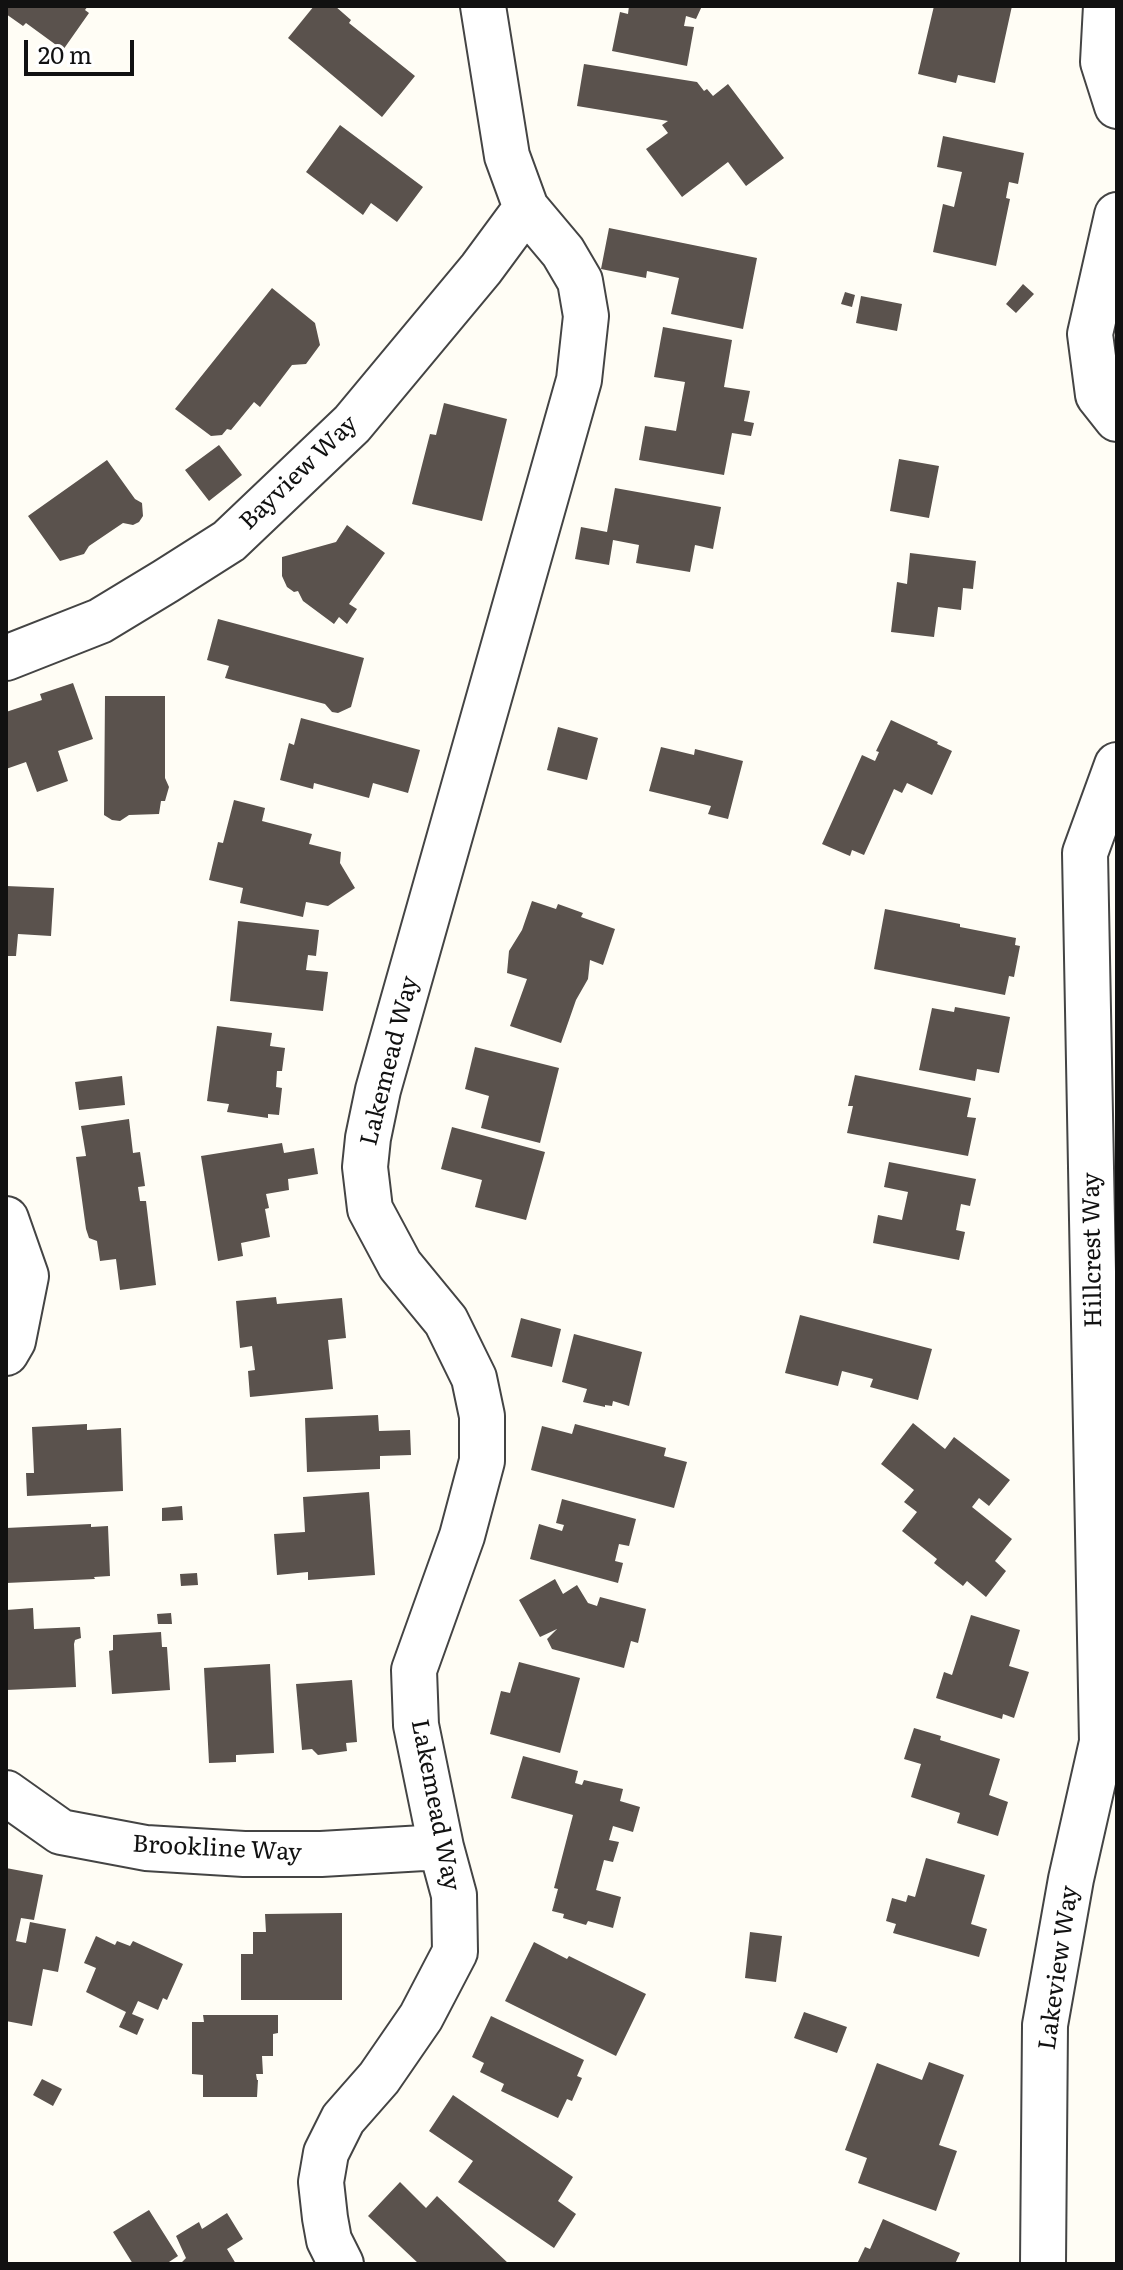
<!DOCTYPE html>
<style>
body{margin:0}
#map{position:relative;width:1123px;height:2270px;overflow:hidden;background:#fffdf5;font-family:Literata,serif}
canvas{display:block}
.frame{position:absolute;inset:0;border:8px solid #111;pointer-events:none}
.scale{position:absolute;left:24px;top:40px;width:110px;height:36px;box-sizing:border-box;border:4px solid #111;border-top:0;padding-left:10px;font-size:24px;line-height:28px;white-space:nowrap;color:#111;-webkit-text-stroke:6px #fff;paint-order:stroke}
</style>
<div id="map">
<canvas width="1123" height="2270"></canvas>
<div class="frame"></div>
<div class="scale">20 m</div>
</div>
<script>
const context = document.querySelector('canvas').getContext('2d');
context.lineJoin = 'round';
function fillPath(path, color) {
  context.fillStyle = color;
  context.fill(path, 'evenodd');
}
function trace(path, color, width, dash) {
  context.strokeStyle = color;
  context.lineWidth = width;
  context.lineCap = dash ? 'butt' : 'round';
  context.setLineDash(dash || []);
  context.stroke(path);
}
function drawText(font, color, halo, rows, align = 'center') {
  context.font = font + ' Literata,serif';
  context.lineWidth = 8;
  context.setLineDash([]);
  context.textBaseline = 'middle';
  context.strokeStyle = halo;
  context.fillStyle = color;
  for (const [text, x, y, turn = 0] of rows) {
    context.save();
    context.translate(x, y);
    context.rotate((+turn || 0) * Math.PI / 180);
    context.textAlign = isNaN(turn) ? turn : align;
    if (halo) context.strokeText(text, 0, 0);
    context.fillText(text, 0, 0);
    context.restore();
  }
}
const building = new Path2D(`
 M6,6H88L85,10L89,13L63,50L26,23L23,26L6,14Z
 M314,6H335L351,20L349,23L415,76L382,117L288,38Z
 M629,6H702L696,19L686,16L684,26L694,27L687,66L612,51L620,12L628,14Z
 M934,6H1012L995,83L958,75L956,83L918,74Z
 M584,64L697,82L704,91L707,89L713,96L728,84L784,158L746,186L728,162L682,197L646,149L668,133L662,125L668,121L577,106Z
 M340,125L423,187L397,222L371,203L363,215L306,172Z
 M943,136L1024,153L1018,184L1009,182L1006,198L1010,199L996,266L933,252L943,204L954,207L962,172L937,167Z
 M609,228L757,258L743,329L671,314L679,278L647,271L646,278L601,269Z
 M1023,284L1034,294L1016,313L1006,304Z
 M272,288L315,323L320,345L306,364L292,365L260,407L254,402L231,430L227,429L222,435L211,436L175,409Z
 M845,292L855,295L852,307L841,304Z
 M861,296L902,304L897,331L856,323Z
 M663,327L732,340L724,387L750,391L744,421L754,423L751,436L732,433L724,475L639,460L645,426L676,431L685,382L654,377Z
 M444,403L507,419L482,521L412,504L430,434L436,435Z
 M219,445L242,475L209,501L185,470Z
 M899,459L939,466L929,518L890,511Z
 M107,460L135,499L142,503L143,516L139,522L133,525L123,523L89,546L84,554L60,561L28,516Z
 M615,488L721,507L713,549L695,545L690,572L636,563L639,545L613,540L609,565L575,559L581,527L607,532Z
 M347,525L385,553L349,604L357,609L347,624L339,617L334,624L303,601L298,591L294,592L287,587L282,576V557L336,542Z
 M910,553L976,561L973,589L963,588L961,610L938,607L934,637L891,632L897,582L907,584Z
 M218,619L364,658L351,707L338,713L332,712L325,704L225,678L229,666L207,660Z
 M73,683L93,739L58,751L68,781L37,792L26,762L6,769V712L42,700L40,694Z
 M105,696H165V778L169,787L165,801H161L159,814L129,815L120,821L112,820L104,815Z
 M301,718L420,750L408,793L373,783L369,798L314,783L313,789L280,780L289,743L294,745Z
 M891,720L938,742L937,744L952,751L932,795L907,783L902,793L894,789L864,855L852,850L850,856L822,844L862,755L875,761L879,752L876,751Z
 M558,727L598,738L587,780L547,770Z
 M661,747L694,755L695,749L743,761L728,819L708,814L711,806L649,791Z
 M234,800L265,808L262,821L312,834L309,844L341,852L340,863L355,888L328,906L306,902L303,917L240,903L243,888L209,880L218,842L223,843Z
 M6,886L54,888L51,936L18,934L16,956H6Z
 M532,901L556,909L558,904L583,913L581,917L615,929L603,965L590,960L588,979L576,1000L561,1043L510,1026L527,979L507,973L509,951L522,930Z
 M885,909L960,924V927L1016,938L1015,945L1020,946L1014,977L1009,976L1005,995L874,969Z
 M238,921L319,930L316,956L308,955L306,970L328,972L323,1011L230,1001Z
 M955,1007L1010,1017L999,1073L977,1069L975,1081L919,1070L932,1008L954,1012Z
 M217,1026L272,1033L270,1046L285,1048L282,1071H277L276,1087L282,1088L279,1115L268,1114V1118L227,1112L229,1104L207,1101Z
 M475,1047L559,1068L540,1143L481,1128L489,1096L465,1089Z
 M855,1075L971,1098L967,1117L976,1118L968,1156L847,1133L853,1106H848Z
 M122,1076L125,1105L79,1110L75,1082Z
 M129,1119L133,1153L140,1152L145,1186L138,1187L140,1201H146L156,1285L120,1290L116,1259L100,1261L97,1241L89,1238L86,1229L76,1157L86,1156L81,1126Z
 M452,1127L545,1152L526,1220L475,1207L482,1180L441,1169Z
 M282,1143L284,1153L314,1148L318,1174L288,1179L289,1190L266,1194L269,1208L265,1209L270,1237L241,1243L243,1256L218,1261L201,1156Z
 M889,1162L976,1179L970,1206L961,1204L956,1230L965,1232L959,1260L873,1243L878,1215L902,1220L908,1192L884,1187Z
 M276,1297L277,1304L342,1298L346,1338L328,1340L333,1389L250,1397L248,1371L255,1370L252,1346L240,1348L236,1301Z
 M800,1315L932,1349L918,1400L870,1387L873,1379L842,1371L838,1386L785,1373Z
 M521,1318L561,1329L552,1367L511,1357Z
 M574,1334L642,1352L629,1406L613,1401L612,1406L605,1405V1407L583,1402L587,1389L562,1382Z
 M378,1415L379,1431L410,1430L411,1455L380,1456V1469L307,1472L305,1418Z
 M913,1423L945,1449L954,1437L1010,1480L989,1506L979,1498L972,1507L1012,1539L995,1561L1006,1571L986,1597L967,1581L963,1586L934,1563L937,1559L902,1531L917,1512L904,1502L914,1490L881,1464Z
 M87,1424V1430L121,1428L123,1491L27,1496L26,1473H34L32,1427Z
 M575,1424L666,1448L664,1456L687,1462L674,1508L531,1470L542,1426L572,1434Z
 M369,1492L375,1575L308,1580V1572L277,1575L274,1534L305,1532L303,1497Z
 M562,1499L636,1519L629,1546L619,1544L615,1561L623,1563L618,1583L530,1559L539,1524L562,1531L564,1525L556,1523Z
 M182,1506L183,1520L162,1521V1508Z
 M91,1524V1527L108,1526L110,1576L94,1577L95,1579L6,1583V1528Z
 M197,1573L198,1585L181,1586L180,1574Z
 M555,1579L563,1594L577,1585L588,1603L597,1606L600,1597L646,1609L638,1643L631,1641L624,1668L552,1649L547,1639L557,1629L540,1637L519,1600Z
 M33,1608L34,1629L80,1627L81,1638L75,1640L74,1644L76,1687L6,1690V1610Z
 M171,1613L172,1624H158L157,1614Z
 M971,1615L1020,1630L1009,1666L1029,1672L1014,1718L1003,1714L1002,1719L936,1698L944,1672L952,1675Z
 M161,1632L162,1647H167L170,1690L112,1694L109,1651L113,1650V1635Z
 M519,1662L580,1678L560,1753L490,1734L501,1691L510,1693Z
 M270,1664L274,1753L236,1755V1762L209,1763L204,1668Z
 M352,1680L357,1742L346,1743L347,1751L318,1755L312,1749L302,1750L296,1684Z
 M914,1728L941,1736L940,1740L1000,1759L989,1795L1008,1802L998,1836L957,1823L960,1813L911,1797L921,1764L904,1759Z
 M523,1756L578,1771L575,1783L582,1785L584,1780L623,1789L620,1801L640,1807L633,1832L613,1826L609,1840L619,1842L613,1862L604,1860L596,1890L621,1897L613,1928L588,1921L586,1925L563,1918L564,1914L552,1911L558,1889L554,1888L573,1815L511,1798Z
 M926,1858L985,1875L971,1924L987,1929L979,1957L893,1933L896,1924L886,1921L892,1898L906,1902L908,1895L915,1897Z
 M6,1868L43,1875L34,1920L21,1918L16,1941L26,1943L30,1922L66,1929L58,1972L43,1969L32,2026L6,2021Z
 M342,1913V2000H241V1954H253V1932H266L265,1914Z
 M750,1932L782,1936L776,1982L745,1978Z
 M96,1936L115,1945L117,1941L130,1946L133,1941L183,1964L167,2000L163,1998L158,2010L138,2001L132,2014L144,2019L137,2035L119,2027L126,2012L86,1992L96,1968L84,1963Z
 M534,1942L567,1959L569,1956L646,1994L616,2056L505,2001Z
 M804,2012L847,2027L837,2053L794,2038Z
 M203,2015H278V2033L273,2034V2056H262L263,2074H256L257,2080H258L257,2097H203V2075L192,2074V2022H204Z
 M491,2016L584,2060L577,2076L582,2078L572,2101L567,2099L558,2118L501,2091L504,2084L480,2072L484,2063L472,2057Z
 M929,2062L964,2075L939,2145L957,2151L936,2211L858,2183L867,2158L845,2150L877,2063L922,2080Z
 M42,2079L62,2089L53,2106L33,2095Z
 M453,2095L573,2177L558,2201L576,2214L554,2248L458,2182L473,2161L429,2131Z
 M400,2182L426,2208L437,2196L509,2264H419L368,2216Z
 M149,2210L178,2256L166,2264H133L113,2232Z
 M227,2213L243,2239L227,2249L236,2264H180L186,2258L176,2236L199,2222L202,2229Z
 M883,2219L960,2253L955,2264H857L865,2247L870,2249Z`);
const minor = new Path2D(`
 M1106,6L1103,62L1117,106
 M1117,215L1090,334L1098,395L1117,419
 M6,658L100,621L166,581L229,541L352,424L481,269L526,208
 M6,1219L26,1276L13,1341L6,1353
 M1102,1742L1085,853L1117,765
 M6,1793L61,1832L146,1848L244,1854H321L441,1847
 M341,2264L329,2240L325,2218L321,2182L326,2153L343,2119L379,2078L421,2017L455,1952L454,1895L441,1847L416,1725L414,1670L462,1536L482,1461V1416L474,1378L446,1321L400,1265L370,1209L365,1167L368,1138L378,1090L579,380L586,316L580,281L563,252L526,208L507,156L483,6
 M1043,2264L1045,2025L1071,1879L1102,1742L1117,1730`);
const streetNames = [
 ["Bayview Way",299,473,-44],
 ["Lakemead Way",390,1061,-76],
 ["Hillcrest Way",1093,1250,-91],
 ["Lakemead Way",435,1805,79],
 ["Brookline Way",217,1849,3],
 ["Lakeview Way",1059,1968,-82]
];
fillPath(building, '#5a524d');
trace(minor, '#444', 48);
trace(minor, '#fff', 44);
drawText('24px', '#111', '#fff', streetNames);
</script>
